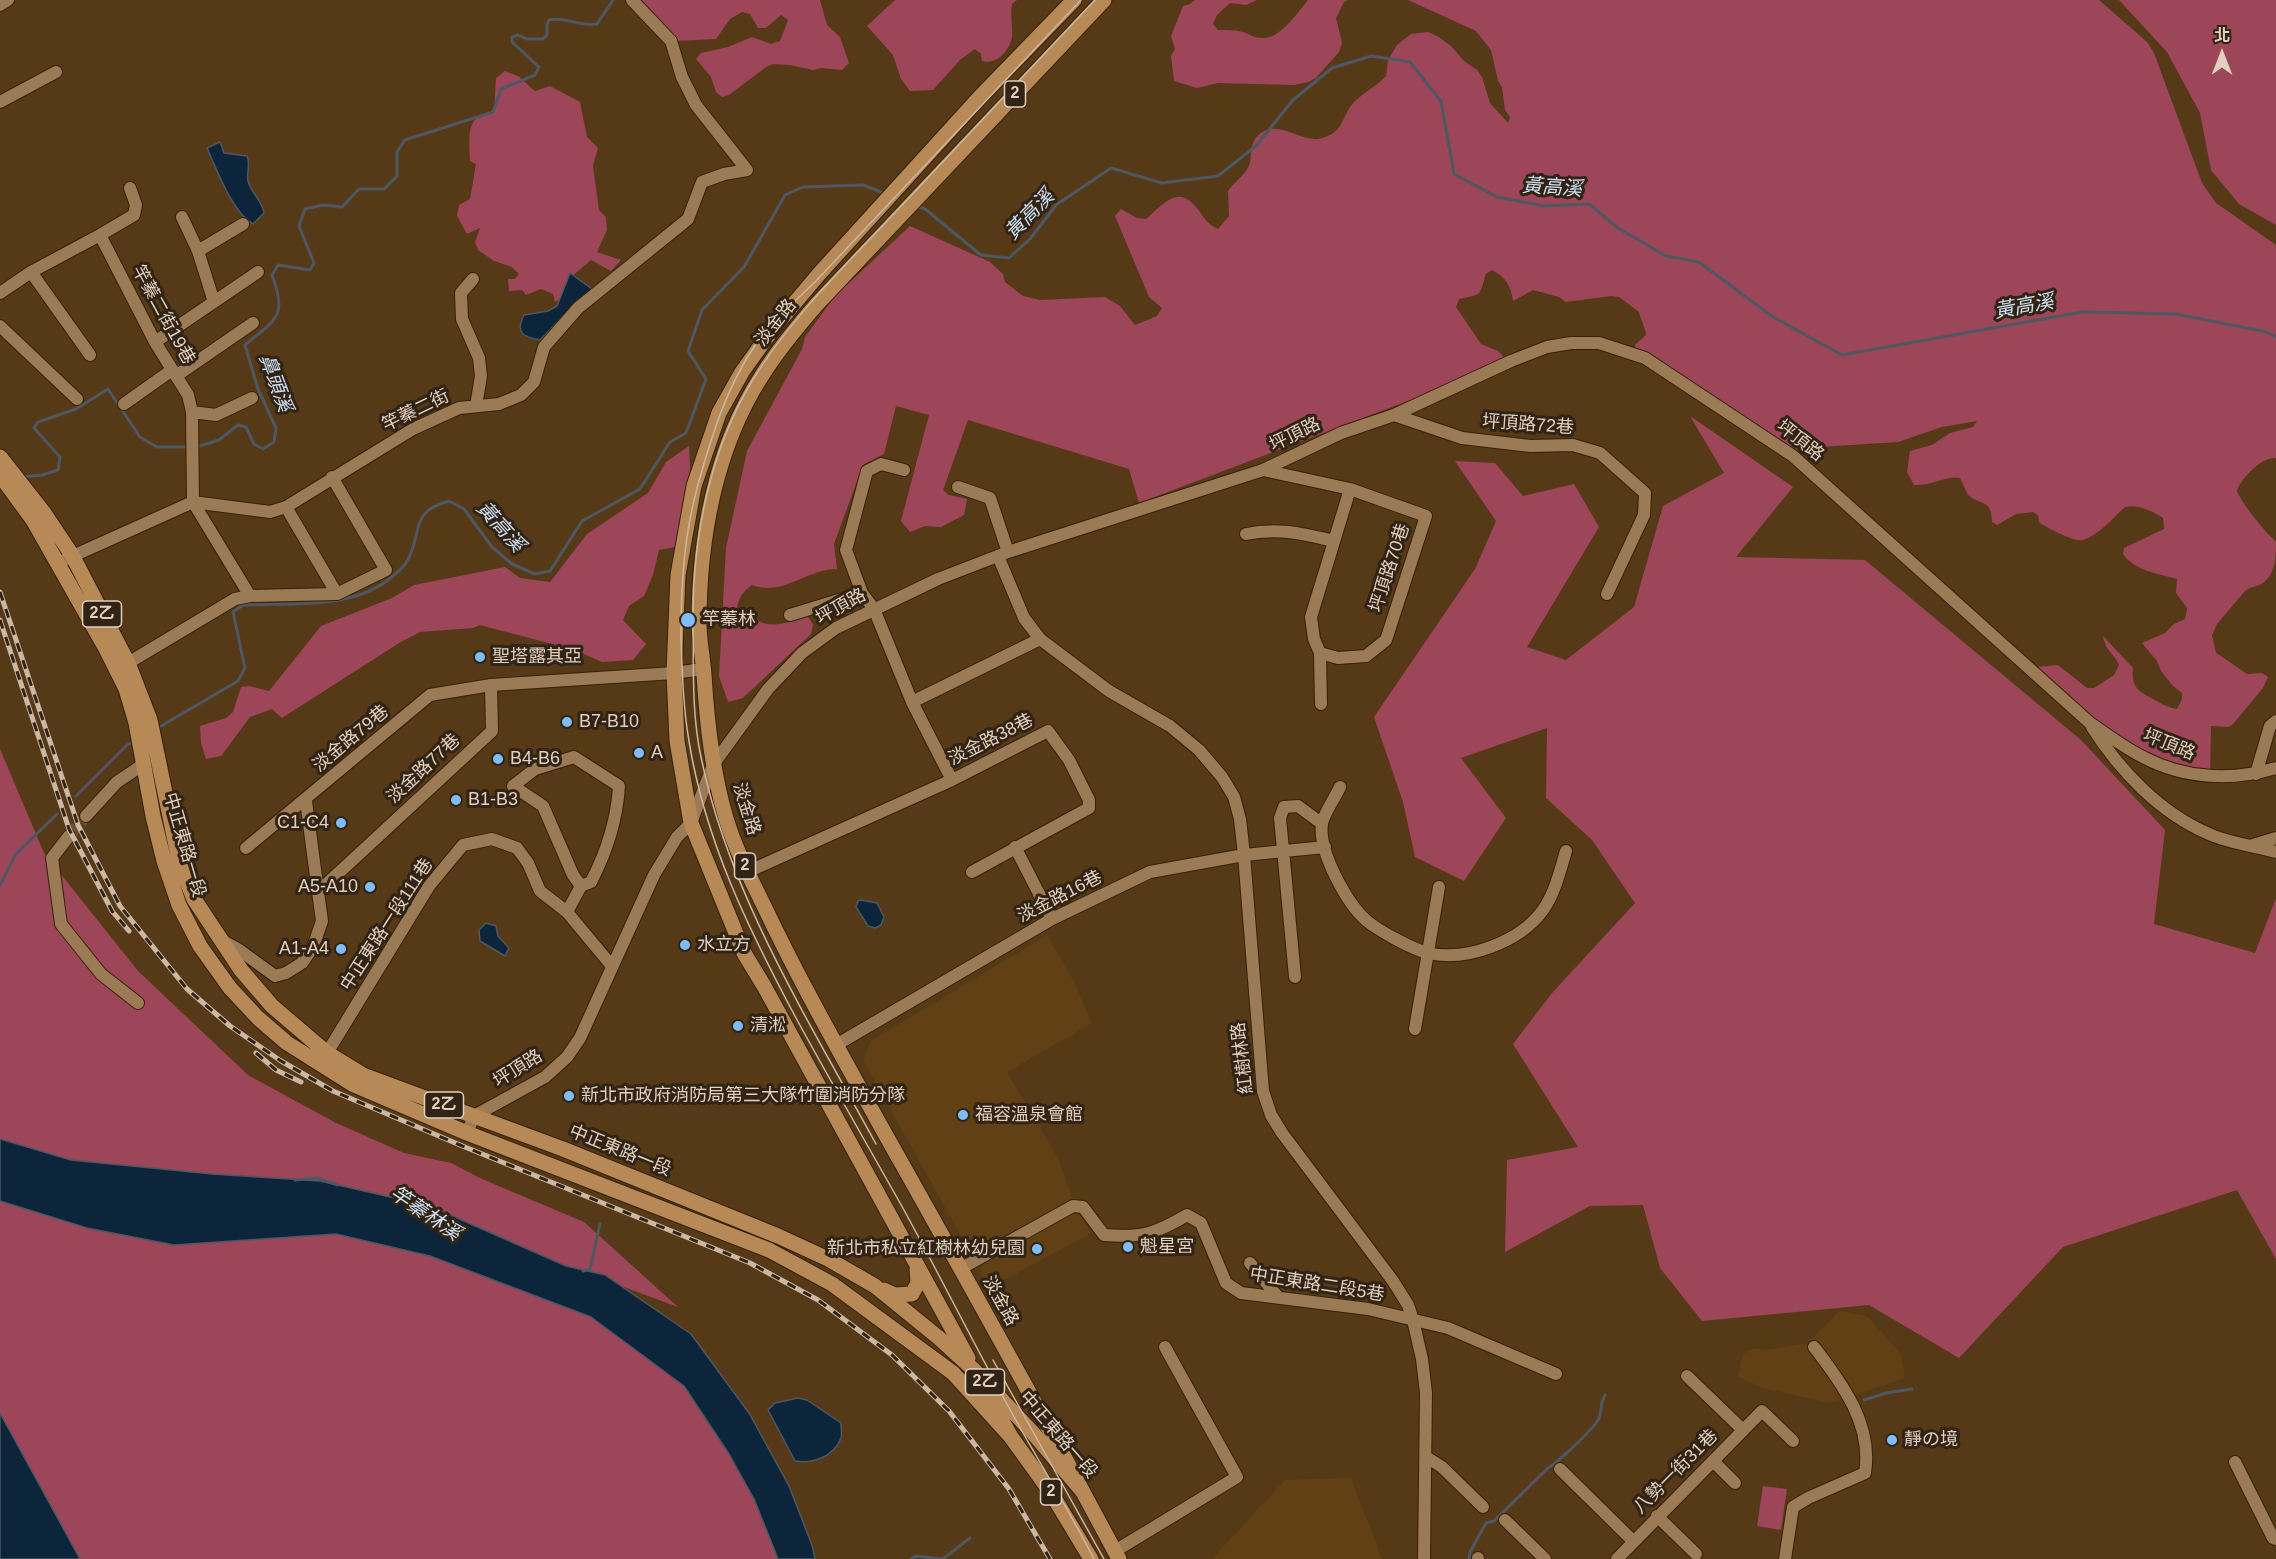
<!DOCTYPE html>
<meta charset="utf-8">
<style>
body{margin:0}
#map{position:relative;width:2276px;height:1559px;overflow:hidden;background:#563916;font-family:Arial,"Noto Sans TC",sans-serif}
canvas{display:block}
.north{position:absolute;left:2192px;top:24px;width:60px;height:60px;-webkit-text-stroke:4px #312415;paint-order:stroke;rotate:0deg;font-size:16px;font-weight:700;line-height:24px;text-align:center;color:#e2d0be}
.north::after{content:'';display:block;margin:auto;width:21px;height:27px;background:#e2d0be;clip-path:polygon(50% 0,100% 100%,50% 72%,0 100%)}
</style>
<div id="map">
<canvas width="2276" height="1559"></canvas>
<div class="north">北</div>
</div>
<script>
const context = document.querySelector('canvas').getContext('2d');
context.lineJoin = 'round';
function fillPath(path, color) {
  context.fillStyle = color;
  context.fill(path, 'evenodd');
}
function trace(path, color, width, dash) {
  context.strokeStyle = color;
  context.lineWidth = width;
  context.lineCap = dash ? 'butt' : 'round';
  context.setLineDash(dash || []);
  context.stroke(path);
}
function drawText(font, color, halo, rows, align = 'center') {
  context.font = font + ' Arial,"Noto Sans TC","Noto Sans JP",sans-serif';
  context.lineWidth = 6;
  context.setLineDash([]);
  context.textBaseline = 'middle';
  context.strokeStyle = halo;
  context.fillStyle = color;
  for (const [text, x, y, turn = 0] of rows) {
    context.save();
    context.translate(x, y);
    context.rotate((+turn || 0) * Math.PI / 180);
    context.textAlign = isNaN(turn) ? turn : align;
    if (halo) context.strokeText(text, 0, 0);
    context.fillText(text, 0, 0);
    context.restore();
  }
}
const built = new Path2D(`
 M1047,935L1073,980L1092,1023L1007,1072L1058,1158L1073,1200L971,1254L863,1060L871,1041Z
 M1072,1214L1080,1215L1091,1233L988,1289L980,1273L983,1265Z
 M1839,1311L1867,1316L1901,1354L1905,1378L1830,1403L1763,1388L1738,1376L1743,1354L1754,1348L1766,1350L1809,1343Z
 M1351,1478L1382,1559H1212L1285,1480Z`);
const green = new Path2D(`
 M642,0H820L827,25L840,37L849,63L842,70L821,68L813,70L790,65L773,64L766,67L729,95L722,97L716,92L711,77L696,59L701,53L728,47L752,37L771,44L780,41L788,20L781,15L766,28H758L750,14L742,12L730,19L716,39L674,41Z
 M895,0H1017L1012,4C1010,15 1013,27 1012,37C1009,52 996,65 982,61L981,54L975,49L960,60L933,90L910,91L901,79L893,55L867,26Z
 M1195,0H1257L1246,5L1230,3L1217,15L1213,24L1218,30C1226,30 1235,30 1243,32C1249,34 1254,38 1261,38C1280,40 1297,13 1308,0H1348L1344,2L1336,18L1342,43L1339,52L1316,78L1308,82L1294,85L1218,83L1197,88L1174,81L1171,56L1175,49L1171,36L1183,6L1190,4Z
 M1408,0H2099L2147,42L2154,53L2202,183L2216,203L2276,245V458C2260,458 2244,476 2237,490C2238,499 2268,536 2276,541C2276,555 2276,574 2263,583C2257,587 2251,586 2245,591L2217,624L2212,635L2216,653L2221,656L2247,674L2262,673L2268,677L2263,688L2233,724L2228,727L2211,726L2210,778C2189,770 2160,763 2141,751C2122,740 2043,684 2038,667L2058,665L2087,688H2094L2114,675L2119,665C2114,653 2106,652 2103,636L2133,668C2131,687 2138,691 2153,699C2161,703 2168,708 2177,709L2182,699V693L2173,686L2161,671L2157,661L2142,643L2165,633L2174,624L2185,619L2187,608L2176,593L2177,579C2157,573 2135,571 2123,554L2124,548L2164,529L2163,518C2153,511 2137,504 2125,507C2113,518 2099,535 2083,540C2074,542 2047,528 2039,522L2038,515L2033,512L2016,514L1997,525L1992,522C1992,499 1981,506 1968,495L1960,478C1947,475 1932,486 1914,485L1907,472L1910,451L1932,445L1950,433L1973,427L1977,421L1942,427L1898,442L1787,449L1635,352V345L1646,335C1645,326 1641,321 1639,312L1619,297L1611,296L1566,302L1559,297L1533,290L1513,301C1511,286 1506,277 1492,270L1486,274C1479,296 1483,294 1459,299L1456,307L1481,344L1498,351L1504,357L1498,363L1476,375L1139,503L1129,469L968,420L943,490L949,495L967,499L964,515L941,527L925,526L910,532L901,521L929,415L896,406L884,454L863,465L834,544L837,569C806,569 783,597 752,585C743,591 737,600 737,611L744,617C754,617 759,623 768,624C781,626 796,620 808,617L813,624L811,634L743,698L728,702L719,676L726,548L747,451L802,349L805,337L835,296L910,226L990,262L1003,274L1005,282L1023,296L1040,300L1105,297L1120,306L1135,325L1157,316L1162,308L1149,297L1115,216L1121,209L1137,218L1146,219C1167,201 1179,183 1200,212C1205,220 1209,225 1218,229L1229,216L1228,191C1234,182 1248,173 1250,162C1252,151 1250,141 1261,133C1279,119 1303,144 1322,138C1345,132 1341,116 1354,102C1364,92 1377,86 1386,76L1388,60L1397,45L1411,34L1428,32L1437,36L1451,46L1464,61L1477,70L1482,77L1490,103L1508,123L1510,117L1505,110L1502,87L1498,81L1491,50L1476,31Z
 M2119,0H2276V225L2239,204L2211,170L2200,113L2167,52Z
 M505,71L518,76L535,91L550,86L580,102L587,137L598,148L593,166L599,210L606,217L607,230L597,252L621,260L611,271L591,260L570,278L561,299L555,302L553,294L541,289L526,295L522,290L509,291L508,279H515L519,274L512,267L494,261L478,250L475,242L480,228L467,234L457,216L459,205L470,199L476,164L470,161C469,139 465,112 494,113L496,78Z
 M1690,416L1793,487L1736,557L1865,560L2081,740L2165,830L2154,924L2255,953L2276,898V1259L2237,1190L2063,1247L1959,1358L1869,1305L1702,1321L1660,1268L1643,1205L1590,1206L1505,1252L1507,1160L1578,1147L1513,1044L1552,993L1635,903L1592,840L1546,798L1547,728L1461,758L1506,818L1464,881L1415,857L1403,802L1374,717L1475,569L1496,521L1455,461L1495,463L1523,496L1574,484L1599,527L1527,647L1566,660L1634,607L1663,506L1724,473Z
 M689,446L690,468L675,547L659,550L653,575L644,596L629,606L623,620L646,644L633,660L602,662L575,650L480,625L473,628L420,632L399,643L282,718L272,709L250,717L221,756L206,759L201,743L200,726L226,718L233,712L241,687L249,686L269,691L321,626L392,598L414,585L505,567L520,578L550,582L587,534L648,493L666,462Z
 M0,749L44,853L138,971L248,1075L336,1123L404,1153L451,1163L482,1179L584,1222L678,1307L567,1266L429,1206L320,1181L212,1174L71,1160L0,1139Z
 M0,1201L87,1228L174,1245L336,1234L430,1256L591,1317L684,1386L729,1454L754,1499L778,1559H80L0,1413Z
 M1763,1486L1787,1489L1781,1530L1757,1526Z`);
const water = new Path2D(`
 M220,142L224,153L247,156C251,165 246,172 248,181C251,193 262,200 264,213L253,224C232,212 217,170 207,148Z
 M570,273L592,289L571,308L540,340C523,337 515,333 524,315L548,311L557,306Z
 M861,900L877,903L884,917L881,925L875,928L868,926L856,907L858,901Z
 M486,923L496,926L498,936L509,948L505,956L480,941L479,930Z
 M0,1139L71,1160L212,1174L320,1181L430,1206L566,1266L605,1275L691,1334L749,1413L789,1486L812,1545L815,1559H778L754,1499L729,1454L684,1386L591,1317L430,1256L336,1234L174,1245L87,1228L0,1201Z
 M798,1398L807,1400L841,1423C841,1427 842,1434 841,1438C834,1457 812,1464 795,1461L768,1410L775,1403Z
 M0,1413L80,1559H0Z`);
const stream = new Path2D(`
 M917,206L925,209L981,255L1009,258L1030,239L1056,205L1111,168L1162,183L1218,176L1256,146L1293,100L1332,68L1371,56L1410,62L1441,101L1454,174L1497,197L1544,206L1589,204L1618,228L1666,256L1699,262L1773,317L1842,355L2082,312L2176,314L2267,332L2276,337
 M196,447L219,440L238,425L246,427L254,444L263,449L274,442L276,428L258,389L245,345C276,319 288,317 272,275L278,265L310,270L314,263L299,226L305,209L323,205L342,207L359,189H384L397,176V152L405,140L493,112L501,89L535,75L539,67L512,42V37L518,35L527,39H543L547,35V25L549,20C565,16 580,27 597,24L613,0
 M21,477L42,475L58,470L60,457L34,428L38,422L76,409L108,389L140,437L157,447H189
 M156,729L238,681L245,668L233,612L243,605C292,603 354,610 393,576C397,572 403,568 406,563C424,535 407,512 449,501L464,509L492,547L512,564L535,574L550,571L582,521L640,489L670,442L686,433L706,379L688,351L702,310L744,267L785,195L803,187L863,185L886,194
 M76,796L127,745L135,741
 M0,885L16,854L57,814
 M295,1180L317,1178L338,1185
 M583,1271L590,1269L600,1224
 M1864,1400L1886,1393L1912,1389
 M911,1559L916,1556L943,1559L970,1538
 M1469,1559L1470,1552L1486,1523L1494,1521L1548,1468C1557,1463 1595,1428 1599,1418C1602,1410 1600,1404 1605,1395`);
const minorTunnel = new Path2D(`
 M69,836L86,816`);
const minor = new Path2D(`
 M0,5L8,0
 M0,102L56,72
 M182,217L198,251L214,302
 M100,235L155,342L188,395L192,412L193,502L250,596
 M198,251L243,224
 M31,272L90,355
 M473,279L461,293L462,319L479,358L481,376L476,406
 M0,293L31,272L100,235L134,215L136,205L130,188
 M0,326L77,399
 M155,342L258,272
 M176,376L253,323
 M124,404L172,370
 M192,412L216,415L252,398
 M1394,415L1462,438L1530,446L1573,445L1600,453L1645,493L1644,515L1607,594
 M904,470L881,464L867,471L846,550L862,593L874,609L912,702L952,780
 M1263,470L1350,489L1426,516L1386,640L1366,656L1338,658L1320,653
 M958,487L990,498L1008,552
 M286,507L337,594
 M1246,534C1277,527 1304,534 1334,541
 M998,556L1024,618L1040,639L1109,691L1170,726L1199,750L1222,777L1234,797L1240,819L1244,855L1263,1091L1271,1115L1282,1133L1393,1281L1408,1305L1413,1320L1422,1359L1426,1393L1424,1559
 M64,560L193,502L270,512L286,507L413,429L459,408L499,404L521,395L534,382L544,347L578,308L688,219L702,182L724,174L747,170L696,105L682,77L671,41L632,0
 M790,615L862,593
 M128,663L235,599L250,596L337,594L386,570L332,477
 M912,702L1040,639
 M1321,704L1320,653L1314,639L1311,617L1350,489
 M2092,727C2120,771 2160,813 2209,834C2229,843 2254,846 2276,852
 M2256,774L2270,726L2276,721
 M1340,787C1336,796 1323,815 1322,824C1318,851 1347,904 1367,921C1379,931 1414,950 1428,953C1466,962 1520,942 1543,910C1555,893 1560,871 1566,851
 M306,801L318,892
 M86,816L117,782L144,764
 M69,836L52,858L61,924L101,974L138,1003
 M2253,845L2276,838
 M1015,847L1052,919
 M246,848L430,695L491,685
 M747,872L952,780L1048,731L1069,760L1089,800V808L972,872
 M567,912L581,886L591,882C607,851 617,821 619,786L574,757L535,769L513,786L543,806L573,875L581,886
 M221,940L238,949L275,976L286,973L302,963L313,947L322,921L318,892L492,731L491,685L674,673L703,669
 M1295,977L1280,818L1284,807L1298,806L1321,823
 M1415,1029L1439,887
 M836,1045L1052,919L1150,872L1244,855L1325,847
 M327,1053L429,886L463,845L492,839L517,848L528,863L540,891L567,912L611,965
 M467,1133L474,1116L545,1077L567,1057L580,1038L654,875L677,837L691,823L713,765L768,689L802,653L836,628L938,579L1008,552L1263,470L1341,433L1394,415L1511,361L1547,347L1571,343H1599L1645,358L1793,456L2090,723C2108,735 2126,749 2145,758C2185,779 2233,781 2276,768
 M1250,1263L1278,1297
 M960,1269L1073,1206L1083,1207L1104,1235C1142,1238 1155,1234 1187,1215L1201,1223L1226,1283L1241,1293L1368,1309L1448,1328L1556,1374
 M1687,1376L1743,1430
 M1426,1457L1442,1467L1483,1507
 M1713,1461L1735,1483
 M2235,1462L2273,1538L2276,1539
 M1560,1469L1633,1541
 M1657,1516L1696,1554
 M1505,1520L1545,1559
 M1115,1551L1237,1477L1165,1347
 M1478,1558V1559
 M1617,1559L1762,1411L1793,1441
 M1785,1559L1793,1507L1808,1498L1865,1473C1873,1424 1842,1384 1814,1347`);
const major = new Path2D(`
 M0,457L44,513L72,555L128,663L150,720L180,865L194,899L241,970L272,1006L327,1053L363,1075L563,1149L778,1236L828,1259L875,1286L939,1338L974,1370L1032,1432L1083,1492L1119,1559
 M0,475L33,520L105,647L126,689L136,723L153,816L164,861L179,905L200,946L230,988L258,1018L287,1043L352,1084L467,1133L769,1250L832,1284L953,1373L1011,1437L1050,1491L1091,1559
 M884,1290L895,1295L912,1294L918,1283L917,1269
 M968,1358L764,986L744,953L691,823L677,741L674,673L678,575L694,486L719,413L742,372L772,330L819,274L979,98L1074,0
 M986,1392L1011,1437
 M1083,1492C1017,1368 948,1246 879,1123C840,1052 800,982 765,908C751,879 735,849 726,818C712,772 707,723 704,675C703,658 699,640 699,623C699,539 715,449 761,377C777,351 797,327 817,304L1104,0`);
const tram = new Path2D(`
 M1081,0L815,282C794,302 773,321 756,344C726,387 711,438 697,488C684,537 681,584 681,635C682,670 683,707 689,741C705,841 749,930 796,1018C831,1082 868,1146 904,1210C939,1274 972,1340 1007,1404C1035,1456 1067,1506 1094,1559
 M876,1144C809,1021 729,895 701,757C691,711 694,663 693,617C693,537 710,450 752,381C789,320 841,270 890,218C958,146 1026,73 1095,0
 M993,1360L1104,1559`);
const rail = new Path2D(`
 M0,592L78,825L120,906L187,989L230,1026L281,1061L333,1091L460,1145L750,1263L818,1300L892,1355L949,1411L1009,1489L1050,1559
 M0,620L69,829L112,911L129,931
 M256,1053L276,1070L301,1082`);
const markers = [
 [688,620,8,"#7fbdf9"],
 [480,657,6,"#7fbdf9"],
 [567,722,6,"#7fbdf9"],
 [639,753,6,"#7fbdf9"],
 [498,759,6,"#7fbdf9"],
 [456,800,6,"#7fbdf9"],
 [341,823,6,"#7fbdf9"],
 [370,887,6,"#7fbdf9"],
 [685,945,6,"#7fbdf9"],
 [341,949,6,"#7fbdf9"],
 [738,1026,6,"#7fbdf9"],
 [569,1096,6,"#7fbdf9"],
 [963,1115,6,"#7fbdf9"],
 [1128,1247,6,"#7fbdf9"],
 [1037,1249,6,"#7fbdf9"],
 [1892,1440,6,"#7fbdf9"]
];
const shields = [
 [1015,94,21],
 [102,614,39],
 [745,866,21],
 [444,1105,39],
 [985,1382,39],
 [1051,1492,21]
];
const shieldNames = [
 ["2",1015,94],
 ["2乙",102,614],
 ["2",745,866],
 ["2乙",444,1105],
 ["2乙",985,1382],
 ["2",1051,1492]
];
const streetNames = [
 ["竿蓁二街19巷",163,315,61],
 ["淡金路",776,323,-52],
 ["竿蓁二街",416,411,-26],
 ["坪頂路72巷",1528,425,4],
 ["坪頂路",1295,435,-26],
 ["坪頂路",1800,441,38],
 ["坪頂路70巷",1390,568,-72],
 ["坪頂路",841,607,-29],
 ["淡金路79巷",351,739,-40],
 ["淡金路38巷",991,740,-27],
 ["坪頂路",2169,745,22],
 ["淡金路77巷",424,769,-43],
 ["淡金路",746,809,73],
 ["中正東路一段",184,845,74],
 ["淡金路16巷",1060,897,-27],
 ["中正東路一段111巷",387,925,-57],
 ["紅樹林路",1243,1058,-97],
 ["坪頂路",518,1069,-32],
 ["中正東路一段",620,1151,22],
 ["中正東路二段5巷",1317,1285,9],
 ["淡金路",1000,1301,61],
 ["中正東路一段",1058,1435,49],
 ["八勢一街31巷",1676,1472,-45]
];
const poiNames = [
 ["竿蓁林",702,620],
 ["聖塔露其亞",492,657],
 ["B7-B10",579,722],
 ["A",651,753],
 ["B4-B6",510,759],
 ["B1-B3",468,800],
 ["C1-C4",329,823,"right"],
 ["A5-A10",358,887,"right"],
 ["水立方",697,945],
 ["A1-A4",329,949,"right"],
 ["清淞",750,1026],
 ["新北市政府消防局第三大隊竹圍消防分隊",581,1096],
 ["福容溫泉會館",975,1115],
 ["魁星宮",1140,1247],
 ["新北市私立紅樹林幼兒園",1025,1249,"right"],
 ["靜の境",1904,1440]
];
const waterNames = [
 ["黃高溪",1552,188,4],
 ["黃高溪",1030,215,-46],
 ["黃高溪",2024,307,-10],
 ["鼻頭溪",275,383,70],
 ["黃高溪",500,527,48],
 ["竿蓁林溪",425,1214,34]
];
fillPath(built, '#624015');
fillPath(green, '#9d4659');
fillPath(water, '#0d253b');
trace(water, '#4d5862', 1.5);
trace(stream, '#4d5862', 3);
trace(minorTunnel, '#6b502f', 12, [12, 6]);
trace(minor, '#372106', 14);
trace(major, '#372106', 17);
trace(minor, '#9b7a56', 12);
trace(major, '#b68956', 15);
trace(tram, '#cbb7a2', 1.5);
trace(rail, '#cbb7a2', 5);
trace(rail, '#312415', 3, [9]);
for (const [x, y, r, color] of markers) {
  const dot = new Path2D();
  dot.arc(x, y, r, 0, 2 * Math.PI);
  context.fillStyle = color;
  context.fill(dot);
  trace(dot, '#312415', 2);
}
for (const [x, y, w] of shields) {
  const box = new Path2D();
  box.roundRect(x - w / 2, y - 13, w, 26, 4.5);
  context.fillStyle = '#312415';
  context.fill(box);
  trace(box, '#e2d0be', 1.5);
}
drawText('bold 16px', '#e2d0be', null, shieldNames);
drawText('18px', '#e2d0be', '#312415', streetNames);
drawText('18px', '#e2d0be', '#312415', poiNames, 'left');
drawText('italic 20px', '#cee0f2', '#312415', waterNames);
</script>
